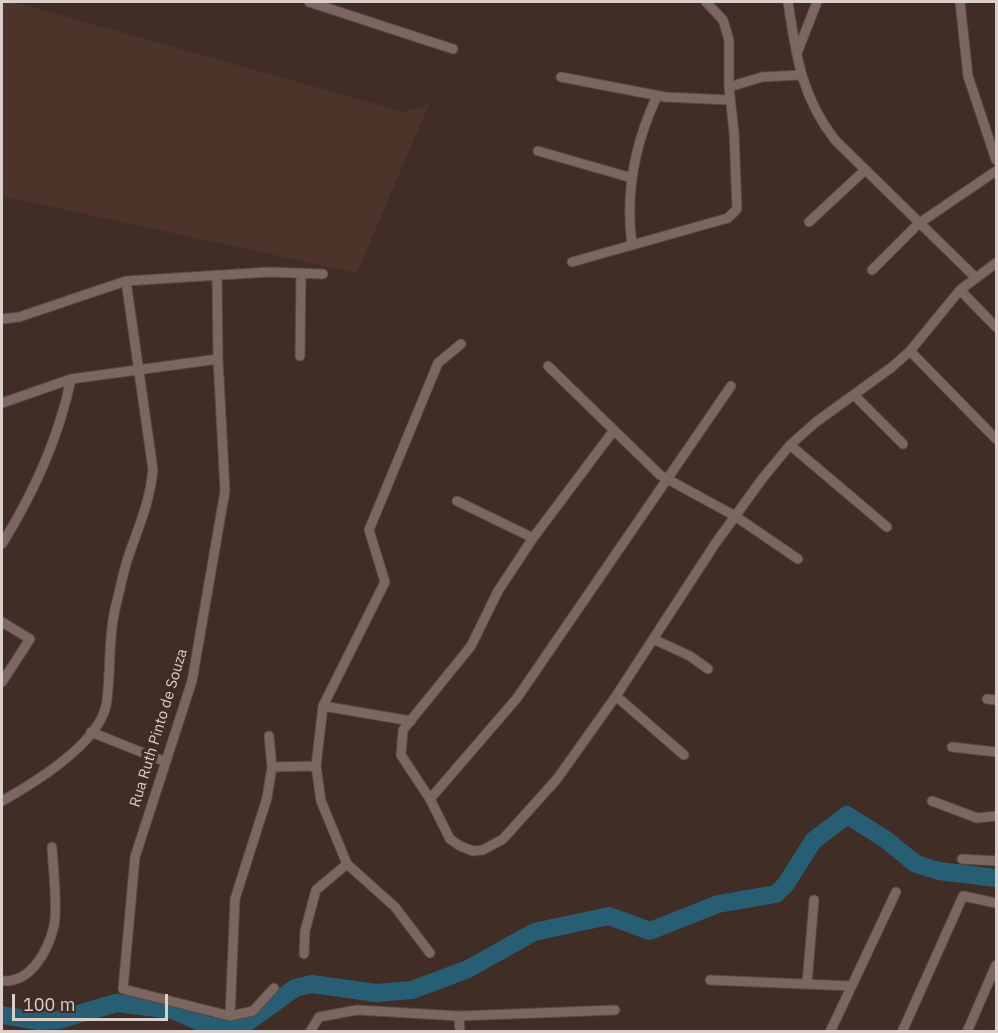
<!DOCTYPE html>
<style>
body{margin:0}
#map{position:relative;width:998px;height:1033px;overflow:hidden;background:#3f2d26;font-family:"IBM Plex Sans",sans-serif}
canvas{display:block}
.frame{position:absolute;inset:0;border:3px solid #dbcfcb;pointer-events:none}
.scale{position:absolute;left:12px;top:994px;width:156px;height:27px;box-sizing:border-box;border:3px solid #dbcfcb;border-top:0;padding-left:8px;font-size:18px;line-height:21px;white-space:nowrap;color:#dbcfcb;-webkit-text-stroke:4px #3f2d26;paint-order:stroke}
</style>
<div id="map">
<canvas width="998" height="1033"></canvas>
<div class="frame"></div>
<div class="scale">100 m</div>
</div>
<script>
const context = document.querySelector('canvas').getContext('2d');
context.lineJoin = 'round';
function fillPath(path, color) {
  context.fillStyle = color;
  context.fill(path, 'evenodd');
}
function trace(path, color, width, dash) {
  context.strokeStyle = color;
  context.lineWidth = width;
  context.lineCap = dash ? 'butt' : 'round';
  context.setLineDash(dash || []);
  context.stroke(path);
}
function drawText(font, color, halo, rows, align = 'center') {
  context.font = font + ' "IBM Plex Sans",sans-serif';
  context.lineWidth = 6;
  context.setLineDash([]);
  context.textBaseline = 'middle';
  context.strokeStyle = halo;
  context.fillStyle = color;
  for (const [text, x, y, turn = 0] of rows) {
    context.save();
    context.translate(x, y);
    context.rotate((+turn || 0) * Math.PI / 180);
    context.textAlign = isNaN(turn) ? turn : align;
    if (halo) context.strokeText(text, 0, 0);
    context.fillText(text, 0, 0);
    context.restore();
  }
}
const built = new Path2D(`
 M2,2H14L404,112L429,104L357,273L2,196Z`);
const river = new Path2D(`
 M2,1015L37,1021L58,1020L116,1003L173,1010L209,1026L238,1029L295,988L312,984L376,993L412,990L468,969L534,932L609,916L650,931L718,904L776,894L786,884L813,841L847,815L885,839L916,864L939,871L996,878`);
const minor = new Path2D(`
 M309,2L453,49
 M788,2C796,55 801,96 835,140L976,278
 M960,2L968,76L996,160
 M797,53L817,2
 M561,77L665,97L730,100
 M729,87L762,77L800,75
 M538,151L632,178
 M809,222L865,170
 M632,245C625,193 635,143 657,96
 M572,262L728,218L737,209L734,132L729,87V40L723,20L706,2
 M872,270L918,224L996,171
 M217,275L218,359L225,491L192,681L135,857L123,989L230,1016L253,1011L274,988
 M960,290L996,327
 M2,319L19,317L126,281
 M910,351L996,439
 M300,356L301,273
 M548,366L660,475L735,516L798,559
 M854,395L903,444
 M2,403L71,379L218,359
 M614,430L533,538L498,591L471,646L403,730L401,755L430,799L450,839L460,846L473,851L483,850L503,839L557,779L616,696L715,544L762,479L790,445L816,422L892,367L910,351L960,290L996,263
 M790,445L887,527
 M457,501L533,538
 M2,544C33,494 59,437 71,379
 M2,622L30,639L2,682
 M653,639L690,656L708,669
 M616,696L684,755
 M987,699L996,700
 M323,706L411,721
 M91,732L166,762
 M952,747L996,752
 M272,767L316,766
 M430,799L517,698L731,386
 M2,801C34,783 103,742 107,700C111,667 108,634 117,601C121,585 124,568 130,552C140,523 150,501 153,470L126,281L269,272L323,274
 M932,801L977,818L996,816
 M962,859L996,861
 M430,953L395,907L347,864L321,801L316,766L323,706L385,582L369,530L438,363L461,344
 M304,954L305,931L316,890L347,864
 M710,980L851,986
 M2,981C31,983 48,951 54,926C58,908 53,867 52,847
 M807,984L814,900
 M230,1016L235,899L267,798L272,767L269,736
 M459,1016L460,1032
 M310,1032L319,1017L357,1010L459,1016L615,1010
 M830,1032L896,892
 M902,1032L963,896L996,903
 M967,1032L996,965`);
const streetNames = [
 ["Rua Ruth Pinto de Souza",159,728,-73]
];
fillPath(built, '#4d342a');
trace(river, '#285e74', 18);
trace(minor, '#584944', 11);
trace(minor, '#7b675f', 9);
drawText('15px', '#dbcfcb', '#3f2d26', streetNames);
</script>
